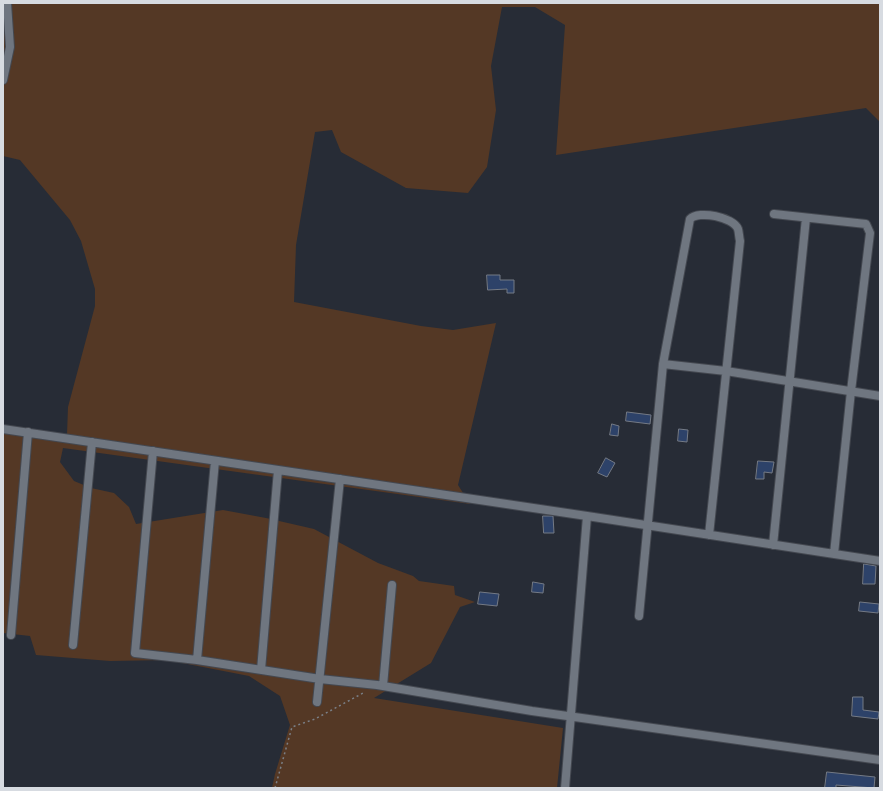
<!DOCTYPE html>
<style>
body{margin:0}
#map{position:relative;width:883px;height:791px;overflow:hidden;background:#272c36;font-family:Barlow,sans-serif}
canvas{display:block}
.frame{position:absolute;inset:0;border:4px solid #d7dbe1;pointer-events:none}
</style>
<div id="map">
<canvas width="883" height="791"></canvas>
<div class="frame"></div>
</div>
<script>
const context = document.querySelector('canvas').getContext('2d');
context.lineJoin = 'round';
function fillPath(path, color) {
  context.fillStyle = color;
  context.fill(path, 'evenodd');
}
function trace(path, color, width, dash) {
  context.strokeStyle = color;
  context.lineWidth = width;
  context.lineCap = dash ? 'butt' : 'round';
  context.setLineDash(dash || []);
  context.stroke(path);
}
const green = new Path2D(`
 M3,3H880V122L866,108L556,155L565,25L535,7H502L491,66L496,110L487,167L468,193L406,188L341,152L332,130L315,132L296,245L294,302L421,326L453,330L496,323L458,485L470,504L63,448L60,462L74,481L91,488L114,493L129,507L136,524L223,510L266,518L314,529L378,563L413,576L419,581L454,586L455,595L475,602L460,607L431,663L374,698L563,728L557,788H272L275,774L290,725L280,696L249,676L167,660L110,661L36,655L30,636L3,633V425L67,435L68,407L95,306V289L81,241L70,220L20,160L3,156Z`);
const building = new Path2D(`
 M487,275H500V280H514V293H507V289L488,290Z
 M627,412L651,415L650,424L626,421Z
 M612,424L619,426L618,436L610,435Z
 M679,429L688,430L687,442L678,441Z
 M606,458L615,463L607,477L598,473Z
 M758,461L774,462L772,473L764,472V479H756Z
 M543,516H553L554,533H544Z
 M864,564L876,566L875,584H863Z
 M533,582L544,584L543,593L532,592Z
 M480,592L499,594L497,606L478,604Z
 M860,602L879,604L878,613L859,611Z
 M853,697H863V710L879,712L878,719L852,716Z
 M827,772L875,777L874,788L836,785V788H825Z`);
const path = new Path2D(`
 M275,788L292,727L315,719L365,692`);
const minor = new Path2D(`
 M3,80L10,47L7,3
 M774,214L866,224L870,233L851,391L834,554
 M663,364L690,219C699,210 733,217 738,229C739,232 739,237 740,241L709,535
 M3,429L587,516
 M153,451L135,653L197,660L320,679L377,685L532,711L880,760
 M773,545L806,218
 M639,616L663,364L726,371L880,396
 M11,635L28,432
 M73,645L92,442
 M197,660L215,461
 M261,670L278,470
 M383,686L392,585
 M317,702L340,479
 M565,788L587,516L880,561`);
fillPath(green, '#543825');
fillPath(building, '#2d4269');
trace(building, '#747a85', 1);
trace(minor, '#444850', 10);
trace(path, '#7b8088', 1.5, [2, 3]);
trace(minor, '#6f7680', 8);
</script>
